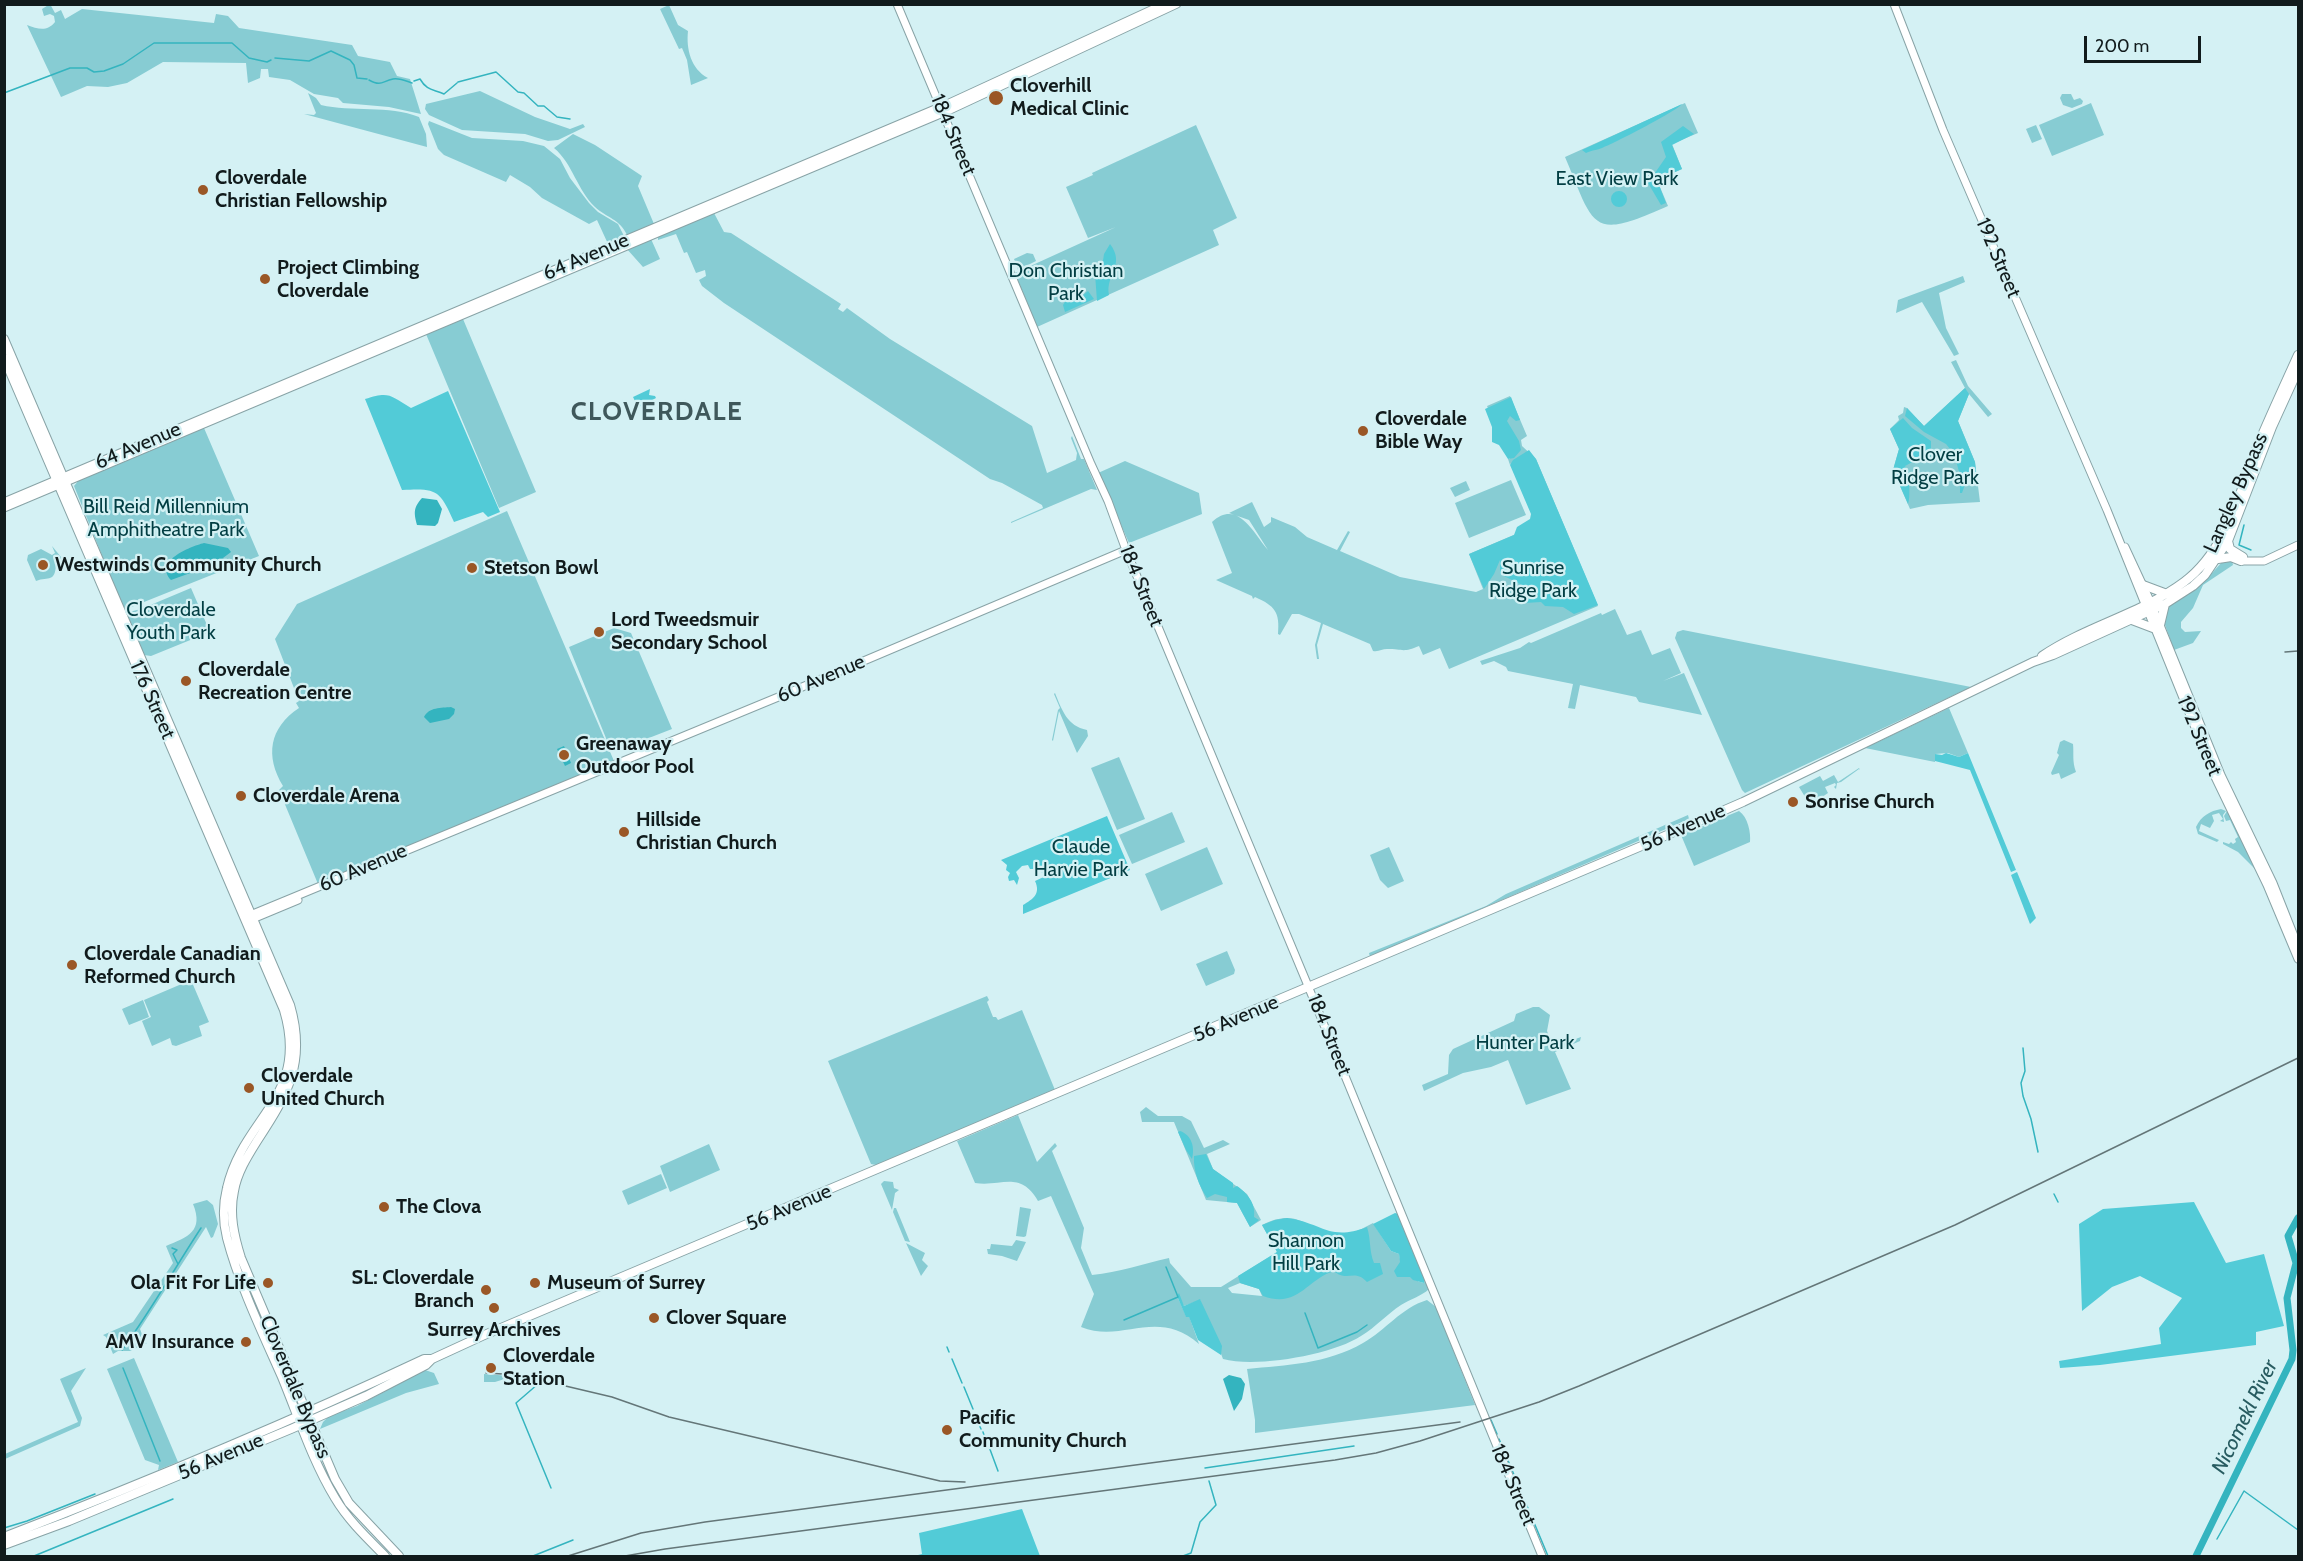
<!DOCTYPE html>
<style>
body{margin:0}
#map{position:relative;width:2303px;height:1561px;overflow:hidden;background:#d4f1f4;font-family:Cabin,sans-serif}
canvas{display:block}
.frame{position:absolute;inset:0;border:6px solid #111b1c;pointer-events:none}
.scale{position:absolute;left:2084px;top:36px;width:117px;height:27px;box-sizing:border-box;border:3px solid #111b1c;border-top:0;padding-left:8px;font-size:18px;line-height:21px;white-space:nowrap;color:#111b1c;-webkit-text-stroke:4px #d4f1f4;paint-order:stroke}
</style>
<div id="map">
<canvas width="2303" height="1561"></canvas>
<div class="frame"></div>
<div class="scale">200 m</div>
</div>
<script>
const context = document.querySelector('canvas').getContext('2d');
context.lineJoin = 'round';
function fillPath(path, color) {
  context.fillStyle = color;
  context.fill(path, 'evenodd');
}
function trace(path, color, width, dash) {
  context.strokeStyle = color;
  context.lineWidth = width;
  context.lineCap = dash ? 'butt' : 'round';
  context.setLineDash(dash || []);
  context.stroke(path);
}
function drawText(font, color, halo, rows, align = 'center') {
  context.font = font + ' Cabin,sans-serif';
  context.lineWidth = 4.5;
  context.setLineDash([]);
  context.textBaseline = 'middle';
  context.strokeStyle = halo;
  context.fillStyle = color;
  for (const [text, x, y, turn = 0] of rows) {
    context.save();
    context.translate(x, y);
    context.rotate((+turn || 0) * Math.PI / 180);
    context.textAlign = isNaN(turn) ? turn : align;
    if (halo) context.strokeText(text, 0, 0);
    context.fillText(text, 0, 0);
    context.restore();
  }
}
const green = new Path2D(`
 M50,4L55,13L61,10L65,19L82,9L214,23L216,14L228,16L239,28L352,45L358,56L390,62L397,76L410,79L421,114L389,107L343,103L338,98L314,94L290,80L269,77L268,69H261L260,78L248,83L246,63L163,62L127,83L108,87L87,86L61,97L27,25C38,29 47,32 55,22L54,16L50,14L44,16L42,9Z
 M669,5L678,25L688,31C686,49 691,69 708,78L691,85L687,60L682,48L679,49L660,9Z
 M480,91L535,117L570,129L583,124L585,127L558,140L548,141L525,134L462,130L429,115L425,109L426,104Z
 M308,93L316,98L321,105C351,112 389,105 419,117L426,134L427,147L304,114L314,115L316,113Z
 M2062,94H2071L2074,100L2080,98L2083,101L2082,104L2072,108L2063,105L2060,98Z
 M1685,103L1698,133L1672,144L1682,169L1657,180L1668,206C1590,241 1595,228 1565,157Z
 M2091,103L2104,135L2052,156L2039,125Z
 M429,121L472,138L523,141L544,146L560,159L570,178L589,203L598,212L618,224L624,236L609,246L597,220L589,224L542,198L530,187L510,175L506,182L444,155L438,149L428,124Z
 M1196,125L1237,218L1213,230L1219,245L1037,327L1015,273L1116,227L1088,238L1066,187L1093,175L1092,173Z
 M2036,125L2042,139L2032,143L2026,129Z
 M573,134L595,145L642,176L638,186L654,224L627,235C620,219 607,218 595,207C577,190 573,164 554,148Z
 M714,213L724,232L731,233L841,304L838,309L843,312L847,308L890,339L1032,426L1047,473L1076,460L1077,453L1071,438L1072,436L1081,459H1084L1097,490L1091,489L1011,523V522L1043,508L1042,505L1002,483L990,479L724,303L702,286L699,280L706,276L705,270L696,273L687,252L684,253L676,234L658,240V236Z
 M651,239L660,259L643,267L626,248Z
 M1027,253L1033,254L1036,261L1018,270L1014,259Z
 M1963,276L1965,282L1939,293L1946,328L1959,354L1954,356L1922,302L1896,313L1898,300Z
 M463,319L536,492L499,508L426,334Z
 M1956,360L1968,386L1992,414L1988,417L1969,394L1958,421L1975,462L1980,502L1928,505L1910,509L1893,470L1899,449L1890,429L1899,420L1898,416L1903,413L1904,407L1907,408L1924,426L1965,388L1951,362Z
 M1510,396L1527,436L1521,440L1522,446L1536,459L1598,606L1449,669L1440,648L1423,655L1419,646C1403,653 1403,649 1387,649C1382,649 1379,652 1373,651L1370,644L1323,624L1317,645L1319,659H1317L1315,645L1321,623L1299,614H1292L1280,635L1278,634C1280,612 1275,606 1255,597L1253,599L1252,596L1216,580L1232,573L1212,522C1238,498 1254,534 1268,550L1249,520L1229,513L1252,502L1264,527L1271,522V517L1295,527L1307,537L1337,550L1348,531L1350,532L1340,551L1400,577L1476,592L1483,589L1469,554L1537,525L1510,463V465L1508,459H1510L1487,406Z
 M204,428L259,556L124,610L74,486L79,480Z
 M1125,461L1199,493L1202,514L1129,543L1098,473Z
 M1511,480L1526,515L1469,538L1455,503Z
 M1466,481L1470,490L1455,497L1450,488Z
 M507,511L614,761L318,884L279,790L283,786C265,756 269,728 299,708L296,703L299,701L275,639L297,604Z
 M52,546L61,557L62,571L59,564H56C55,583 49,576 36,581L27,560L28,555L41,549L52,555L55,553Z
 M2227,560L2232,561L2233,565L2203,585L2193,608L2181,622V628L2185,632L2201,631L2193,643L2174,650L2164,622L2166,611L2172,603L2203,583L2222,562Z
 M191,588L210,632L151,656L144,655L125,613L141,609Z
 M1615,609L1627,635L1641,630L1652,655L1670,648L1681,673L1663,681L1684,673L1702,715L1639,702L1636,697L1580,685L1575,709L1568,708L1573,684L1508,671L1506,667L1494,661L1482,665L1480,661L1520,648L1529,642L1531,643L1601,613L1602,615Z
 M614,628L631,633L672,729L636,743L610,748L569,647Z
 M1683,630L1971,687L1745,793L1742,790L1675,638L1677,632Z
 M1055,693C1062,710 1067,726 1087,730L1088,736L1077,753L1059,711L1053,741L1052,740L1058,710L1060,708L1054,694Z
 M1949,708L1968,753L1959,757L1948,753L1935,754V762L1865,748Z
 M2064,740L2073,744C2074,754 2072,761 2076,772L2061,779L2059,773L2052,775L2051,773L2059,755L2057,753L2060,742Z
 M1119,757L1145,819L1117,830L1091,768Z
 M1859,768L1860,770L1859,769L1841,782L1837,783L1836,789L1834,787L1836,785L1835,783L1825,787L1828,793L1810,805L1799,787L1820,776L1823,781L1834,775L1838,782Z
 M2221,809L2226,811L2223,815L2224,822L2220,821L2223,819L2219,813L2212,815L2214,821L2210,828L2201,824L2199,831L2219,840L2217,842L2198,834L2196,827C2201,816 2210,811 2221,809Z
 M1739,811C1748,817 1751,833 1750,842L1694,866L1681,835Z
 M2227,811L2229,813L2256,870L2238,852L2223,844V842L2229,844L2231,842L2233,844L2236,842L2235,839L2238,837L2230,820L2226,821L2224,816Z
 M1172,812L1185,842L1132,864L1119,835Z
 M1688,815L1689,819L1370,957L1369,953L1486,906L1506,894Z
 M1207,847L1223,884L1161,911L1145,874Z
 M1389,847L1404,881L1388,888L1380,880L1370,855Z
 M1227,951L1235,970L1234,974L1206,986L1196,964Z
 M191,980L209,1022L199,1026L202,1036L176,1046L172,1045L170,1038L152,1046L142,1021L151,1017L144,1000Z
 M987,996L989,1000L987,1002L993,1017H996L998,1020L1022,1010L1055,1090L876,1165L871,1164L828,1061Z
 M143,1000L149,1017L129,1025L122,1009Z
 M1533,1007H1539L1550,1015L1547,1031L1553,1047L1581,1037L1580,1041L1555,1052L1571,1089L1526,1105L1508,1060L1491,1067L1463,1073L1424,1091L1422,1085L1448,1074L1449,1055L1453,1049L1514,1021L1516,1014Z
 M1146,1107L1158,1116H1182L1191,1121L1204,1148L1223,1140L1230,1144L1207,1154L1213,1169L1247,1194L1261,1220L1250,1227L1237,1203L1206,1200L1174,1122H1142L1140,1112Z
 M1018,1115L1037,1162L1055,1143L1057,1146L1052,1151L1084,1228L1081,1248L1092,1275C1119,1272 1143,1264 1169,1258L1170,1263L1191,1287H1221L1277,1252L1262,1225C1299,1206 1306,1231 1338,1234C1351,1235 1362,1229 1373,1223L1391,1251L1399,1254C1401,1268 1409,1280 1424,1283L1426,1277L1429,1289C1422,1296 1410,1299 1401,1305C1387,1314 1376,1327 1361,1336C1332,1355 1256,1368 1223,1359L1200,1300L1184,1306L1177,1296L1186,1316H1189L1199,1344C1156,1307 1123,1344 1081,1327L1094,1294L1051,1196L1038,1201C1020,1170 1002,1187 975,1183L957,1141ZM1240,1283L1259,1289L1262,1296L1232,1293L1228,1288Z
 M709,1144L720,1170L670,1192L660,1166Z
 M661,1174L667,1188L628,1205L622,1191Z
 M884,1181L893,1182L894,1188L899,1190L895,1193L892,1210L881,1184Z
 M207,1200L213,1205L218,1224L213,1237L211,1238L206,1227L140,1329L143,1337L141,1342L147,1343L130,1351H118L113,1354L106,1337L103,1335L133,1322L173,1263L166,1246C188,1237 204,1231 193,1204Z
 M1020,1207L1031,1209L1026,1236L1024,1237L1016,1236Z
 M894,1208H896L910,1242L905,1241L893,1212Z
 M1016,1240L1026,1242L1017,1261L1002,1256L988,1254L987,1249H990L991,1244L1012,1246Z
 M906,1243L925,1253L922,1260L928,1266L921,1276Z
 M1427,1300L1436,1307L1475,1405L1255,1433V1420L1247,1369C1286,1365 1327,1364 1363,1343C1386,1330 1401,1308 1427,1300Z
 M134,1358L178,1462L158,1470L159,1465L145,1460L107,1369Z
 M86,1368L71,1391L82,1418L80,1426L5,1459V1454L78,1422L60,1379Z
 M425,1370L434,1373L439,1384L406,1393L320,1429L323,1422L329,1416L357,1406Z
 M484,1374L511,1376V1377L495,1382H484Z`);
const forest = new Path2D(`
 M1682,104C1680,109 1615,143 1604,147C1599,150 1592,150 1586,153L1582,150Z
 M1683,126L1694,134L1672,145L1682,169L1657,180L1666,203L1661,205L1648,183L1666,157L1661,142Z
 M1611 199a8 8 0 1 1 16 0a8 8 0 1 1-16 0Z
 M1110,244C1126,265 1105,275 1109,295L1097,301L1095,274H1101L1104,254Z
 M1088,291L1094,299L1065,312L1063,305L1067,299H1079Z
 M1965,388L1969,394L1958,421L1975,462L1977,482H1966L1962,493H1960V475L1954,454L1946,444L1924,432L1905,416L1907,408L1924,426Z
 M650,389L649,395L655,396L656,398L635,409L636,403L633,397Z
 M448,391L500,512L488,517L483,512L454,522C440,490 437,488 402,490L365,399C389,391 390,395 411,408Z
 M1511,397L1520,420L1516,421L1510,416L1507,421L1519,441L1521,450L1514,458L1508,459L1499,445L1492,442V427L1485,409Z
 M1903,418L1912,428L1931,441V452L1905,466C1909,473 1911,497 1908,504L1893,470L1899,449L1890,429Z
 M1529,450L1536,459L1598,605L1574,614L1563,607L1545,606L1541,602L1525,603L1520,597L1522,585L1500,574V560L1494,574L1484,589L1469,554L1514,535L1517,527L1530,519L1531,514L1510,465L1513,460Z
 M1946,753L1959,757L1968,753L2016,870L2011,872L1970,770L1935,761V754L1942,755Z
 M1107,816L1130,870L1023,914V905C1033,899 1041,894 1035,881L1050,874L1052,869L1042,873L1041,869H1030L1028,865L1022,866L1016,872L1019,878L1017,885L1014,880L1009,881L1008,877L1010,873L1006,870L1007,865L1001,860Z
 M2017,872L2036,918L2030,924L2011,875Z
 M1180,1131C1192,1135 1195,1148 1192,1159L1186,1150L1178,1132Z
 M1206,1154L1213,1169L1233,1183V1188L1237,1186C1247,1193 1256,1203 1254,1217L1259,1220L1250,1227L1237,1203L1227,1202V1197L1215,1194L1207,1198C1199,1186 1193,1170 1194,1156Z
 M2194,1202L2226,1263L2264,1254L2284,1326L2256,1332V1345L2100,1365L2060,1368L2059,1361L2161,1344L2159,1328L2182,1298L2140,1276L2112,1287L2082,1311L2079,1224L2103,1209Z
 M1395,1213L1399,1214L1426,1277L1424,1283L1413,1280L1410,1277H1397L1394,1271L1400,1262L1399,1254L1391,1251L1373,1224Z
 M1287,1218C1321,1222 1329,1242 1367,1227C1371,1239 1369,1251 1374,1263H1380L1383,1274L1367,1282C1354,1268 1347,1283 1334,1271C1307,1279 1298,1309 1263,1296L1259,1289L1240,1283L1238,1276L1277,1252L1262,1225L1275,1220Z
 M1179,1293L1184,1306L1200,1299L1222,1346L1221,1355L1198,1340L1189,1317H1186L1177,1296Z
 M1022,1509L1040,1556H914L922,1554L919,1533Z`);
const water = new Path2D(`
 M422,498L437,500L442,509L438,523L435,526L417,525C414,513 413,508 422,498Z
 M204,543L228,548L231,552L215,564L171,580C154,561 189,547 204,543Z
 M451,707L455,709L454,714L449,719L430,723L424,717C429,707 441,708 451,707Z
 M564,746L571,763L565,766L557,749Z
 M1229,1375L1241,1378L1245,1384L1242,1399L1234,1411L1223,1379Z`);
const stream = new Path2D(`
 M275,58L309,61L331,51L350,60L354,65L357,78L367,79
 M369,80C382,87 382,81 393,79C400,78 406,81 412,83
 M414,81L420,79C427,91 433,89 444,94L457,83
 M458,82L496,72L518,92L524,93L538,106H544L557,117L570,119
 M4,93L70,68H87L94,72L104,71L123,64L154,43H232L249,58L267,62L271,60
 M2244,525L2239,545L2251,550
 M2023,1048L2025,1071L2021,1083L2023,1096L2031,1119L2038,1152
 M2054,1194L2058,1202
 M172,1248L177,1250L173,1254L178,1264
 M1305,1313L1318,1348L1357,1332L1367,1325
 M1124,1320L1178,1297L1166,1267
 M947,1347L949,1352
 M122,1350C151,1311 174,1269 201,1228
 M952,1359L962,1383
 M123,1368L160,1461
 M538,1384L516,1403L551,1488
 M964,1387L973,1409
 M975,1415L981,1429
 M1491,1420L1497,1434
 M983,1432L984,1435
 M1499,1439L1548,1556
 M988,1444L998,1471
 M1205,1468L1354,1446
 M4,1528L27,1521L95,1494
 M2217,1539L2244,1491L2298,1530
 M34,1556L173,1499
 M533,1556L573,1540
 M1183,1556L1191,1553L1200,1522L1216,1505L1209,1481`);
const river = new Path2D(`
 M2196,1556L2292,1359L2293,1350L2287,1298L2296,1263L2288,1236L2298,1218`);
const secondary = new Path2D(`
 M897,4L1091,464L1108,501L1126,550L1306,981L1542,1556
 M1894,4L1943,130L2107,510L2215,777L2267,885L2298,959
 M4,502L947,104L1164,4
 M4,508L950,110L1177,4
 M2125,547L2151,603L2221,775L2273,883L2298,946
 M2241,561H2264L2298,545
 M248,916L788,693L1126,550
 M250,920L298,900`);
const trunk = new Path2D(`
 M4,339L290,1005C307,1063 287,1095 257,1141C247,1157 237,1173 234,1191C229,1214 234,1236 241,1258L335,1479L349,1503L399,1556
 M4,358L284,1010C310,1097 243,1117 227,1188C223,1204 223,1222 227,1238C239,1284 263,1334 282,1377C299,1418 312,1460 335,1498C348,1520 367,1538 385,1556
 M2228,541L2230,549L2243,557
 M2218,559L2231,557L2241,561
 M2143,585L2167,594
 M2132,620L2153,628
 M2160,625L2165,604
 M2042,656C2086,626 2141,614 2184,582C2226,551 2239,494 2257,447C2270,416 2284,386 2298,355
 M4,1537C146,1482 286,1424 424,1359H432L482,1336L1651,842L1743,802L2033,662L2053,655L2165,604L2193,586L2205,575L2228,541L2272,427L2298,370
 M4,1545L69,1521L291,1429L366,1396L426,1365L432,1359`);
const rail = new Path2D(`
 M2285,652L2298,651
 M486,1373L519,1375L612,1397L669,1417L940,1481L965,1482
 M568,1556L641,1533L705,1522L1460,1422
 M625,1556L665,1549L1335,1460L1376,1453L1420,1441L1539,1402L1579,1386L1955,1225L2298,1058`);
const markers = [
 [996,98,8,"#9a5726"],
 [203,190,6,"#9a5726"],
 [265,279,6,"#9a5726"],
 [1363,431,6,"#9a5726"],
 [43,565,6,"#9a5726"],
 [472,568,6,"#9a5726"],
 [599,632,6,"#9a5726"],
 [186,681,6,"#9a5726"],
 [564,755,6,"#9a5726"],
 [241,796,6,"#9a5726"],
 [1793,802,6,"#9a5726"],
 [624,832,6,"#9a5726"],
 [72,965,6,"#9a5726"],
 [249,1088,6,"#9a5726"],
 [384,1207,6,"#9a5726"],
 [268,1283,6,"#9a5726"],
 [535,1283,6,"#9a5726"],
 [486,1290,6,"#9a5726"],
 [494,1308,6,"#9a5726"],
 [654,1318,6,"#9a5726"],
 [246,1342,6,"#9a5726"],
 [491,1368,6,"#9a5726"],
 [947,1430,6,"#9a5726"]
];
const poiNames = [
 ["Cloverhill",1010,86],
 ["Medical Clinic",1010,109],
 ["Cloverdale",215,178],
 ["Christian Fellowship",215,201],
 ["Project Climbing",277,268],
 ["Cloverdale",277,291],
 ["Cloverdale",1375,419],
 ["Bible Way",1375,442],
 ["Westwinds Community Church",55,565],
 ["Stetson Bowl",484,568],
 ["Lord Tweedsmuir",611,620],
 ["Secondary School",611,643],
 ["Cloverdale",198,670],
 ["Recreation Centre",198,693],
 ["Greenaway",576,744],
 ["Outdoor Pool",576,767],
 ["Cloverdale Arena",253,796],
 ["Sonrise Church",1805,802],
 ["Hillside",636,820],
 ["Christian Church",636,843],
 ["Cloverdale Canadian",84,954],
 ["Reformed Church",84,977],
 ["Cloverdale",261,1076],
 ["United Church",261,1099],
 ["The Clova",396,1207],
 ["SL: Cloverdale",474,1278,"right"],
 ["Branch",474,1301,"right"],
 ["Ola Fit For Life",256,1283,"right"],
 ["Museum of Surrey",547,1283],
 ["Clover Square",666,1318],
 ["Surrey Archives",494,1330,"center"],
 ["AMV Insurance",234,1342,"right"],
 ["Cloverdale",503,1356],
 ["Station",503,1379],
 ["Pacific",959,1418],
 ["Community Church",959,1441]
];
const streetNames = [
 ["184 Street",953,135,67],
 ["64 Avenue",586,257,-23],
 ["192 Street",1998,258,67],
 ["64 Avenue",138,446,-23],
 ["Langley Bypass",2236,493,-66],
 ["184 Street",1141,586,68],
 ["60 Avenue",821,679,-23],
 ["176 Street",152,700,66],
 ["192 Street",2199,736,67],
 ["56 Avenue",1683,828,-24],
 ["60 Avenue",363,868,-23],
 ["56 Avenue",1236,1019,-23],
 ["184 Street",1329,1035,68],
 ["56 Avenue",789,1208,-23],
 ["Cloverdale Bypass",295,1387,67],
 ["56 Avenue",221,1457,-23],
 ["184 Street",1513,1485,67]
];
const parkNames = [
 ["East View Park",1617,179],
 ["Don Christian",1066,271],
 ["Park",1066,294],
 ["Clover",1935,455],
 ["Ridge Park",1935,478],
 ["Bill Reid Millennium",166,507],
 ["Amphitheatre Park",166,530],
 ["Sunrise",1533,568],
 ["Ridge Park",1533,591],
 ["Cloverdale",171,610],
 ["Youth Park",171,633],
 ["Claude",1081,847],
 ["Harvie Park",1081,870],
 ["Hunter Park",1525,1043],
 ["Shannon",1306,1241],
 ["Hill Park",1306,1264]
];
const waterNames = [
 ["Nicomekl River",2245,1417,-64]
];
const districtNames = [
 ["CLOVERDALE",657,412]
];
fillPath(green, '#87ccd3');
fillPath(forest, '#52cbd7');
fillPath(water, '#34b4bf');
trace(stream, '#34b4bf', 1.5);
trace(river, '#34b4bf', 7);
trace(secondary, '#88a3a6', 9);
trace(trunk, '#88a3a6', 10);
trace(secondary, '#fff', 7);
trace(trunk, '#fff', 8);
trace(rail, '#647678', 1.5);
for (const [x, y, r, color] of markers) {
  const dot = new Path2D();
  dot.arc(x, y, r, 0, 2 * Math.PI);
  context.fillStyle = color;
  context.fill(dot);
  trace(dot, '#d4f1f4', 2);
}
drawText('bold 20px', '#111b1c', '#d4f1f4', poiNames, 'left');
drawText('20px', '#111b1c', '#d4f1f4', streetNames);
drawText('20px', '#023e43', '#d4f1f4', parkNames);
drawText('italic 21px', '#285c61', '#d4f1f4', waterNames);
context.letterSpacing = '1.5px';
drawText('bold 26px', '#3f585b', '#d4f1f4', districtNames);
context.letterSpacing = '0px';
</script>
